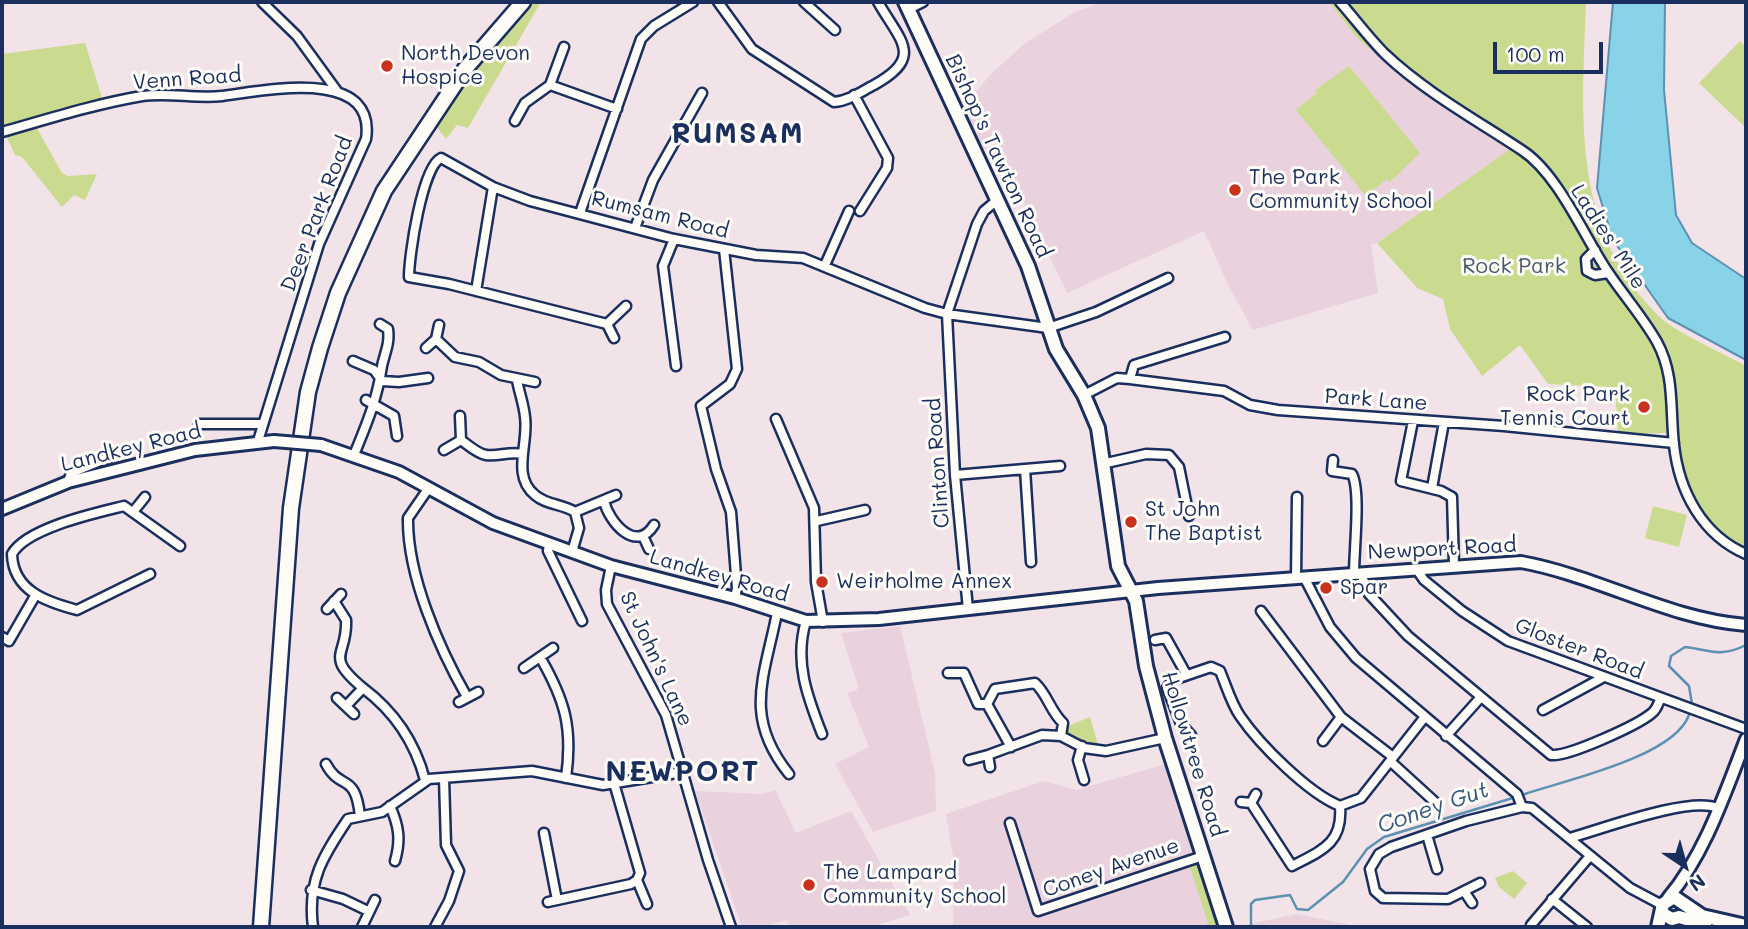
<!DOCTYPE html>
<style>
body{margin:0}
#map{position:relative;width:1748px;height:929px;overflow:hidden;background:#f2e3e8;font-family:Mali,sans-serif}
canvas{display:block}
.frame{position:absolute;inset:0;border:4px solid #1b2f5e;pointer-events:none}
.north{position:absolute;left:1650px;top:831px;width:70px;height:70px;-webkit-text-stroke:5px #fdfcf7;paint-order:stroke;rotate:144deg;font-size:19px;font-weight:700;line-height:28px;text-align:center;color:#1b2f5e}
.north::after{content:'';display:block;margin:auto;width:24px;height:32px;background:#1b2f5e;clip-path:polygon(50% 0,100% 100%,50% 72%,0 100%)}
.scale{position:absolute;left:1493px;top:42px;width:110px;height:32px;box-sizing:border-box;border:4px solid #1b2f5e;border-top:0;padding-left:9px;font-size:21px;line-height:24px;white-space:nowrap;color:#1b2f5e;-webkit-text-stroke:5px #fdfcf7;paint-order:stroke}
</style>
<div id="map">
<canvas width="1748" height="929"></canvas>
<div class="frame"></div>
<div class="north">N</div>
<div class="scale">100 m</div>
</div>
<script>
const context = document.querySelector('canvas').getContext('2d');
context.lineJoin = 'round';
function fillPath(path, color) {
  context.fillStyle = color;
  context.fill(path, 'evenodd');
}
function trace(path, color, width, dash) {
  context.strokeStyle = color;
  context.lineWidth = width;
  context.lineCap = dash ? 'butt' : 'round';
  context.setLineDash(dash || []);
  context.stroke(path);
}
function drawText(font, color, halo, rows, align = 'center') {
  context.font = font + ' Mali,sans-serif';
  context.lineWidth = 6;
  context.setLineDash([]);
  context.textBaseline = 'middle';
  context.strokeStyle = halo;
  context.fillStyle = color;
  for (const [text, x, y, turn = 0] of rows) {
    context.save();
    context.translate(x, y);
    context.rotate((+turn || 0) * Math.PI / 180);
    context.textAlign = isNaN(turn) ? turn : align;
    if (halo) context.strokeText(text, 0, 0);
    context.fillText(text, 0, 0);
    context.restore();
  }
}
const built = new Path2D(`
 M1102,2H1329L1358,39L1509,150L1377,243L1371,244L1378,293L1253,330L1229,287L1204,231L1067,293L997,145L982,149L962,110L990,75L1024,44L1075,12Z
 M900,626L935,773L936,811L873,832L835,764L869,747L847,693L857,690L858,686L841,633Z
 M1166,764L1195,826L1226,927H953L954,861L946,814L1044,781L1076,790Z
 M775,790L796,833L851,811L910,915L870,927H791L786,920L764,927H742L695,791L762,794Z
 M1297,914L1351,925L1421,927H1236Z`);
const green = new Path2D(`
 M532,2H541L468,128L457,125L446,139L434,123L509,24Z
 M1329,2H1586C1582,116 1570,232 1662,319C1676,332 1726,355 1746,366V548L1710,525L1667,450L1669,433L1618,434L1615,387L1548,384L1520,345L1482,376L1450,329L1443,299L1417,288L1377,243L1509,150L1386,62L1358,39Z
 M1740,41L1746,47V128L1699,83Z
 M85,43L103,101L37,117L38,130L62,173L68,176L97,174L85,200L74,195L62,207L22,157L15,155L2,127V54Z
 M1349,66L1420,153L1390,182L1387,179L1366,196L1296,110L1317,93L1315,90Z
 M1653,506L1687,515L1679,547L1645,538Z
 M1090,717L1098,745L1084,744L1066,734L1065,727Z
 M1197,864L1220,927H1199L1208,924L1190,867Z
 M1513,871L1527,883L1514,899L1499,887L1495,878Z`);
const water = new Path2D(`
 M1613,2H1665L1664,90L1676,215L1692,243L1746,279V360L1668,318L1613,240L1597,188Z`);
const stream = new Path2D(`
 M1692,704L1689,686L1669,666L1671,656L1685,647C1712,650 1720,658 1746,645
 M1525,794C1566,780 1674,757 1689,715
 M1251,927V904L1255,900L1290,895L1297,909L1308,910L1343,882L1367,849L1384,837L1516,797`);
const minor = new Path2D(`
 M262,2L297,36L337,91
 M718,2L752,49L834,102C849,101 862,91 874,85C925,57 900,41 878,2
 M804,2L835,30
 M1340,2C1355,19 1369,38 1385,54C1425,92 1478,121 1523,151C1558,174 1585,238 1608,272C1624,296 1643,317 1657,342C1675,375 1670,409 1674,445C1679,491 1702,535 1746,554
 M909,9L923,2
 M564,47L550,85L617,109
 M854,95L888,158L887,168L860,211
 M515,121L525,103L550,85
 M2,132C48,119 95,104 142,96C169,92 195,99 222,96C263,91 377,66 366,139L319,244L258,441
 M580,213L641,39L654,26L693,2
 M635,228L653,180L702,93
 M674,239L663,266L676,366
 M724,249L737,369L730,384L701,406L716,469L731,512L737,588L735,598
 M1595,250L1586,259L1587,271L1595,275L1608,273
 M825,265L849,211
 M476,291L493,187
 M626,306L607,324L449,284L409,277C409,256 422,167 441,158L493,187L530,201L674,239L756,255L803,258L925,308L947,314L1048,328L1096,312L1168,278
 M607,324L614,338
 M439,325L436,339L455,357L479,362L501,375L535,382
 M426,348L436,339
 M353,361L374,370L382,381L399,382L428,378
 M1130,379L1134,365L1225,337
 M517,380C519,392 524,405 525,417C529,443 511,476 535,495C546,505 563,504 575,512L579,528L572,552
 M1084,395L1117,378L1130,379L1224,391L1250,405L1278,410L1504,426L1674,443
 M366,400L394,416L397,436
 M460,416L461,440C468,445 478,454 486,455C498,457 509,451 522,454
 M776,419L814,508L816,582L823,622
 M1413,421L1401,481L1441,491L1452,497L1454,565
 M199,424H261
 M444,450L461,440
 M354,455C367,423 377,400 382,366C385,352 390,344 388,329L380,324
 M1333,460L1332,471L1352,474C1361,491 1354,549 1354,574
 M1102,464L1146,454L1169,455L1179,467L1189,516
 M1025,469L1031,562
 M955,475L1060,466
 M68,482L71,473L110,457
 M1432,488L1444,422
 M428,489L408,518C407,575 439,648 467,697
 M604,501C609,522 636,554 654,525
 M133,512L145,497
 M575,512L616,495
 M817,521L865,510
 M643,536L649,549
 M549,543L548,551L582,621
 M611,566L606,590L607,604L666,715L708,860L731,927
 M1417,570L1424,580L1462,611L1508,641L1746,729
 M150,574L77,610C47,602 13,591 12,554C26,528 96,513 124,506L180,546
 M1361,574L1369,594L1408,636L1551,755C1568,757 1638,725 1652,713C1657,709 1658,704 1660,699
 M1304,577L1330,627L1356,658L1517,794L1522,807L1532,808L1630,888L1662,905
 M1296,578L1297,497
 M334,601L346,620C348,656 323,655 363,688L346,706
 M327,609L341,594
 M968,609L955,475L947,314L977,224L984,211L996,201
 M1261,611L1341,717L1393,757
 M777,613C764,678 743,717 789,774
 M806,621C794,661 807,696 822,734
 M2,637L9,641L35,596
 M1155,640L1166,638L1186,674
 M540,657C565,700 573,728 566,778
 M524,668L553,648
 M948,673H964L978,704H987
 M363,688C395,712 415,742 425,780
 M337,698L354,714
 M459,702L478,692
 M1543,710L1602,678
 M1191,735L1181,724L1167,688L1173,680L1211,667L1220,671C1226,685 1231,703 1240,716C1260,745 1308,793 1340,806L1361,798L1424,718
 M1446,736L1481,697
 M1323,741L1341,717
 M1082,746L1078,760L1084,780
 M1011,747L987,704L995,689L1035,683C1048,695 1050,711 1063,723L1061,736
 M969,760L988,755
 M1390,761L1436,803
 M326,764C341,792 355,771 360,816
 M990,767L988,755L1042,735L1061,736L1084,748L1106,751L1165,738
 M614,783L640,873L637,880L647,904
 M1241,802L1251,803L1256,794
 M1251,803L1292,866C1323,850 1343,843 1340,806
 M390,806C399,826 401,840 395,861
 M1010,823L1038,911L1203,856
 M544,833L557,900
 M1427,835L1437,869
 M1570,838C1602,829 1690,796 1717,808
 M1480,883L1448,899L1383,898L1375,891L1370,869L1379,854L1391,847L1466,821L1522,807
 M311,890L343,899L368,911
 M1464,891L1472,903
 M1552,899L1587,927
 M548,902L631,884L637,880
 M1531,925L1590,856
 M313,927C307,881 323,856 348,819L382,812L429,779L532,771L603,785L683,772
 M362,927L375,900
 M435,927L449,901L459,871L446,845L444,778`);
const tertiary = new Path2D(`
 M321,445L399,472L493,523L611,566L735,598L806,621L879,619L1158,588L1521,562C1598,576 1668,619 1746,625
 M2,509L68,482L195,450L274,441
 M1668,898C1705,854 1725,793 1746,739`);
const secondary = new Path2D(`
 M905,2L1028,266L1056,349L1084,395L1098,428L1118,566L1136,601L1146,666L1165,738L1226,927`);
const primary = new Path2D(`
 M1663,914L1672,919L1679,917L1705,924
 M1658,927L1663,904L1674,897L1702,916L1746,926`);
const trunk = new Path2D(`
 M261,927L291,508L308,392L320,348L338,293L384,191L465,69L523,2`);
const tertiaryBridge = new Path2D(`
 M274,441L321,445`);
const markers = [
 [387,66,7,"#c8321e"],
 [1235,190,7,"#c8321e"],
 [1644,407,7,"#c8321e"],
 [1131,522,7,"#c8321e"],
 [822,582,7,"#c8321e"],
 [1326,588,7,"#c8321e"],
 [809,885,7,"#c8321e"]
];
const poiNames = [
 ["North Devon",401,54],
 ["Hospice",401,78],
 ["The Park",1249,178],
 ["Community School",1249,202],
 ["Rock Park",1630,395,"right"],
 ["Tennis Court",1630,419,"right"],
 ["St John",1145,510],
 ["The Baptist",1145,534],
 ["Weirholme Annex",836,582],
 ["Spar",1340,588],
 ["The Lampard",823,873],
 ["Community School",823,897]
];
const streetNames = [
 ["Venn Road",187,79,-4],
 ["Bishop's Tawton Road",998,156,65],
 ["Deer Park Road",317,214,-69],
 ["Rumsam Road",660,215,14],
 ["Ladies' Mile",1608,237,57],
 ["Park Lane",1376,400,4],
 ["Landkey Road",131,448,-14],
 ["Clinton Road",938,463,-94],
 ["Newport Road",1442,549,-3],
 ["Landkey Road",719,576,16],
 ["Gloster Road",1579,649,21],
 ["St John's Lane",656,659,65],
 ["Hollowtree Road",1193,754,73],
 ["Coney Avenue",1111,868,-19]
];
const parkNames = [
 ["Rock Park",1514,267]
];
const waterNames = [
 ["Coney Gut",1433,808,-19]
];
const districtNames = [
 ["RUMSAM",738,134],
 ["NEWPORT",683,772]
];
fillPath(built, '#ead1de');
fillPath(green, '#cadb8f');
fillPath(water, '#88d3e8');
trace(water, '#5c91b1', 2);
trace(stream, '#5c91b1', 2.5);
trace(minor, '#1b2f5e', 13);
trace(tertiary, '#1b2f5e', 16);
trace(secondary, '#1b2f5e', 18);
trace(primary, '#1b2f5e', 18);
trace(trunk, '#1b2f5e', 19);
trace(minor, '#fdfcf7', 8);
trace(tertiary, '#fdfcf7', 10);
trace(secondary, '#fdfcf7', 12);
trace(primary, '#fdfcf7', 12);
trace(trunk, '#fdfcf7', 14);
trace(tertiaryBridge, '#1b2f5e', 16, []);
trace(tertiaryBridge, '#fdfcf7', 10);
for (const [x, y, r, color] of markers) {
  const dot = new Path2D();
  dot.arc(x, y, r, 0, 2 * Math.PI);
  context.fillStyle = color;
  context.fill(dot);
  trace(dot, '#fdfcf7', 2.5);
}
drawText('21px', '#1b2f5e', '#fdfcf7', poiNames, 'left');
drawText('21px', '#1b2f5e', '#fdfcf7', streetNames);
drawText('21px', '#475a6a', '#fdfcf7', parkNames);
drawText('italic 23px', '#365880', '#fdfcf7', waterNames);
context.letterSpacing = '2px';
drawText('bold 28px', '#1b2f5e', '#fdfcf7', districtNames);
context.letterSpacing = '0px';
</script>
